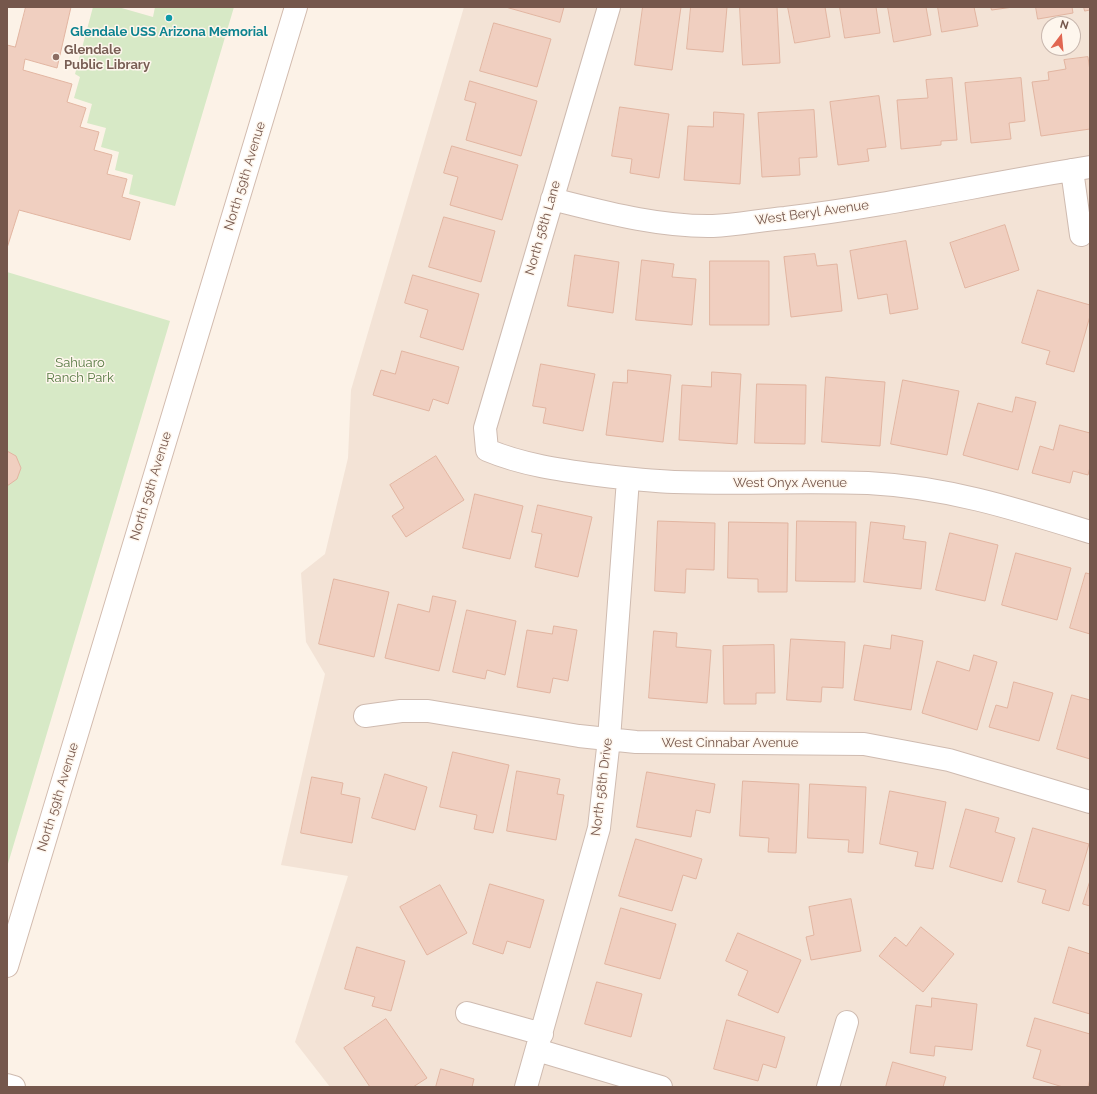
<!DOCTYPE html>
<style>
body{margin:0}
#map{position:relative;width:1097px;height:1094px;overflow:hidden;background:#fcf2e7;font-family:Raleway,sans-serif}
canvas{display:block}
.frame{position:absolute;inset:0;border:8px solid #75574c;pointer-events:none}
.north{position:absolute;left:1041px;top:16px;width:40px;height:40px;box-sizing:border-box;background:#fef6ed;border:1px solid #c7b6ad;border-radius:50%;rotate:16deg;font-size:11px;font-weight:700;line-height:16px;text-align:center;color:#75574c}
.north::after{content:'';display:block;margin:auto;width:14px;height:18px;background:#e16651;clip-path:polygon(50% 0,100% 100%,50% 72%,0 100%)}
</style>
<div id="map">
<canvas width="1097" height="1094"></canvas>
<div class="frame"></div>
<div class="north">N</div>
</div>
<script>
const context = document.querySelector('canvas').getContext('2d');
context.lineJoin = 'round';
function fillPath(path, color) {
  context.fillStyle = color;
  context.fill(path, 'evenodd');
}
function trace(path, color, width, dash) {
  context.strokeStyle = color;
  context.lineWidth = width;
  context.lineCap = dash ? 'butt' : 'round';
  context.setLineDash(dash || []);
  context.stroke(path);
}
function drawText(font, color, halo, rows, align = 'center') {
  context.font = font + ' Raleway,sans-serif';
  context.lineWidth = 3;
  context.setLineDash([]);
  context.textBaseline = 'middle';
  context.strokeStyle = halo;
  context.fillStyle = color;
  for (const [text, x, y, turn = 0] of rows) {
    context.save();
    context.translate(x, y);
    context.rotate((+turn || 0) * Math.PI / 180);
    context.textAlign = isNaN(turn) ? turn : align;
    if (halo) context.strokeText(text, 0, 0);
    context.fillText(text, 0, 0);
    context.restore();
  }
}
const residential = new Path2D(`
 M464,7H1090V1087H330L295,1042L348,876L281,865L325,674L306,642L301,573L325,554L348,458L351,390ZM1049,24H1073V48H1049Z`);
const green = new Path2D(`
 M93,7H118L153,17L155,7H234L175,206L129,194L133,175L115,170L119,152L101,147L106,128L87,123L92,104L74,98L80,77L75,74Z
 M7,272L170,321L7,867Z`);
const building = new Path2D(`
 M26,7H71L57,68L25,59L23,70L72,84L67,102L86,108L80,127L99,132L94,150L112,155L107,174L127,179L122,197L140,202L130,240L19,210L7,248V45L15,47Z
 M506,7H564L560,22Z
 M643,7H681L672,70L635,65Z
 M691,7H727L723,52L687,49Z
 M740,7H777L780,63L743,65Z
 M788,7H825L830,37L795,43Z
 M840,7H876L880,33L845,38Z
 M888,7H926L931,35L894,42Z
 M938,7H974L978,26L942,32Z
 M991,7H1013L992,10Z
 M1036,7H1072L1073,13L1038,19Z
 M1084,7H1090V10L1085,11Z
 M494,23L551,39L537,87L480,71Z
 M1088,57L1090,71V129L1041,136L1032,82L1049,80L1048,72L1066,69L1064,60Z
 M952,78L957,140L941,141V145L901,149L897,100L928,98L926,80Z
 M1021,78L1025,121L1009,123L1011,139L971,143L965,83Z
 M470,81L537,101L521,156L466,140L476,103L465,100Z
 M879,96L886,147L867,149L869,161L838,165L830,102Z
 M620,107L669,114L659,178L630,173L632,159L612,156Z
 M814,110L817,157L799,158L800,175L762,177L758,113Z
 M714,112L744,114L740,184L684,180L688,126L713,127Z
 M452,146L518,165L502,220L450,205L458,177L444,173Z
 M444,217L495,231L481,282L429,267Z
 M1005,225L1019,270L965,288L950,243Z
 M906,241L918,309L890,314L887,294L858,299L850,251Z
 M815,254L817,266L837,264L842,311L791,317L784,257Z
 M575,255L619,262L613,313L568,306Z
 M642,260L674,264L672,277L696,279L692,325L636,320Z
 M710,261H769V325H710Z
 M413,275L479,294L463,350L420,337L428,310L405,303Z
 M1038,290L1090,305V316L1074,372L1046,364L1050,351L1022,343Z
 M402,351L459,367L448,404L433,399L429,411L373,395L381,370L395,374Z
 M541,364L595,374L583,431L543,423L546,408L533,406Z
 M628,370L671,375L663,442L606,435L613,382L627,383Z
 M712,372L741,374L737,444L679,440L682,385L711,387Z
 M826,377L885,382L880,446L822,442Z
 M903,380L959,391L947,455L891,444Z
 M757,384L806,385L805,444L755,443Z
 M1016,397L1036,402L1018,470L963,455L978,403L1012,412Z
 M1060,425L1090,433V467L1088,475L1073,471L1070,483L1032,473L1040,446L1053,450Z
 M7,451L16,456L21,468L17,479L7,486Z
 M436,456L464,500L406,537L392,516L404,508L390,485Z
 M475,494L523,506L510,559L463,548Z
 M538,505L592,517L578,577L535,567L542,534L532,532Z
 M658,521L715,523L714,570L686,569L685,593L655,591Z
 M797,521L856,522L855,582L796,581Z
 M729,522L788,523L787,592H758V579L728,578Z
 M871,522L905,526L903,539L926,542L921,589L864,582Z
 M950,533L998,545L985,601L936,590Z
 M1016,553L1071,568L1057,620L1002,605Z
 M1086,573L1090,574V634L1070,628Z
 M334,579L389,592L374,657L319,644Z
 M433,596L456,601L439,671L385,658L398,604L429,612Z
 M467,610L516,621L505,675L487,670L485,679L453,672Z
 M554,626L577,630L568,681L553,678L550,693L517,687L527,630L552,634Z
 M654,631L677,633L676,647L711,650L707,703L649,698Z
 M892,635L923,641L911,710L854,700L864,645L890,649Z
 M791,639L845,642L843,688L822,687L821,702L787,700Z
 M774,645L775,693H756V704H724L723,646Z
 M974,655L997,662L977,730L922,713L937,661L969,671Z
 M1014,682L1053,693L1039,741L989,727L996,705L1007,708Z
 M1072,695L1090,700V759L1057,749Z
 M453,752L509,765L493,833L474,829L477,815L440,807Z
 M517,771L560,779L557,794L564,795L556,840L507,831Z
 M647,772L715,784L710,813L696,810L691,837L637,827Z
 M385,774L427,787L415,830L372,818Z
 M312,777L343,783L341,794L360,798L352,843L301,833Z
 M743,781L799,784L796,853L768,852L769,838L740,836Z
 M810,784L866,787L863,853L848,852L849,840L808,838Z
 M890,791L946,802L933,869L915,866L918,852L880,844Z
 M966,809L999,818L995,832L1015,838L1002,882L950,867Z
 M1033,828L1089,844L1069,911L1042,903L1046,890L1018,882Z
 M636,839L702,859L696,879L683,875L672,911L619,896Z
 M1090,881V906L1083,904Z
 M490,884L544,900L530,948L507,941L503,954L473,944Z
 M440,885L467,933L427,955L400,907Z
 M851,899L861,951L811,960L806,937L814,935L809,907Z
 M621,908L676,924L660,979L605,964Z
 M921,927L954,954L923,992L879,956L895,937L906,946Z
 M738,933L801,960L778,1013L738,995L748,971L726,961Z
 M357,947L405,961L391,1011L372,1006L375,997L345,989Z
 M1069,947L1090,954V1014L1053,1003Z
 M597,982L642,994L631,1037L585,1024Z
 M932,998L977,1004L972,1050L935,1046L934,1056L910,1053L916,1005L931,1007Z
 M1035,1018L1090,1034V1079L1088,1087H1063L1033,1078L1041,1050L1027,1046Z
 M386,1019L427,1078L413,1087H370L344,1048Z
 M727,1020L785,1037L776,1068L763,1064L758,1081L714,1069Z
 M893,1062L946,1077L943,1087H886Z
 M441,1069L474,1079L472,1087H436Z`);
const minor = new Path2D(`
 M609,7L485,428L487,450C523,465 560,470 598,475C623,478 649,481 674,482C739,484 804,481 868,483C947,487 1016,509 1090,532
 M1072,170L1081,235
 M552,199C604,212 658,227 713,226C737,225 761,220 785,218C888,206 988,183 1090,167
 M365,716L401,711H428L579,736L636,742L864,744L949,760L1090,802
 M467,1013L542,1034
 M537,1050L661,1087
 M526,1087L599,828L609,739L628,479
 M828,1087L847,1022`);
const tertiary = new Path2D(`
 M7,1085L14,1087`);
const secondary = new Path2D(`
 M7,966L296,7`);
const markers = [
 [169,18,4,"#0f9aa8"],
 [56,57,4,"#8d6e63"]
];
const cultureNames = [
 ["Glendale USS Arizona Memorial",169,32]
];
const educationNames = [
 ["Glendale",64,50],
 ["Public Library",64,65]
];
const streetNames = [
 ["North 59th Avenue",245,176,-73],
 ["West Beryl Avenue",812,213,-8],
 ["North 58th Lane",543,228,-74],
 ["West Onyx Avenue",790,483],
 ["North 59th Avenue",151,486,-73],
 ["West Cinnabar Avenue",730,743],
 ["North 58th Drive",602,787,-83],
 ["North 59th Avenue",58,797,-73]
];
const parkNames = [
 ["Sahuaro",80,363],
 ["Ranch Park",80,378]
];
fillPath(residential, '#f3e3d6');
fillPath(green, '#d7e9c6');
fillPath(building, '#f0cfc0');
trace(building, '#e2b5a1', 1);
trace(minor, '#cfbbb0', 24);
trace(tertiary, '#cfbbb0', 24);
trace(secondary, '#d2bbae', 24);
trace(minor, '#fff', 22);
trace(tertiary, '#fff', 22);
trace(secondary, '#fff', 22);
for (const [x, y, r, color] of markers) {
  const dot = new Path2D();
  dot.arc(x, y, r, 0, 2 * Math.PI);
  context.fillStyle = color;
  context.fill(dot);
  trace(dot, '#fef6ed', 1.5);
}
drawText('bold 13px', '#0d838f', '#fef6ed', cultureNames);
drawText('bold 13px', '#785e54', '#fef6ed', educationNames, 'left');
drawText('13px', '#75574c', '#fef6ed', streetNames);
drawText('13px', '#587a44', '#fef6ed', parkNames);
</script>
